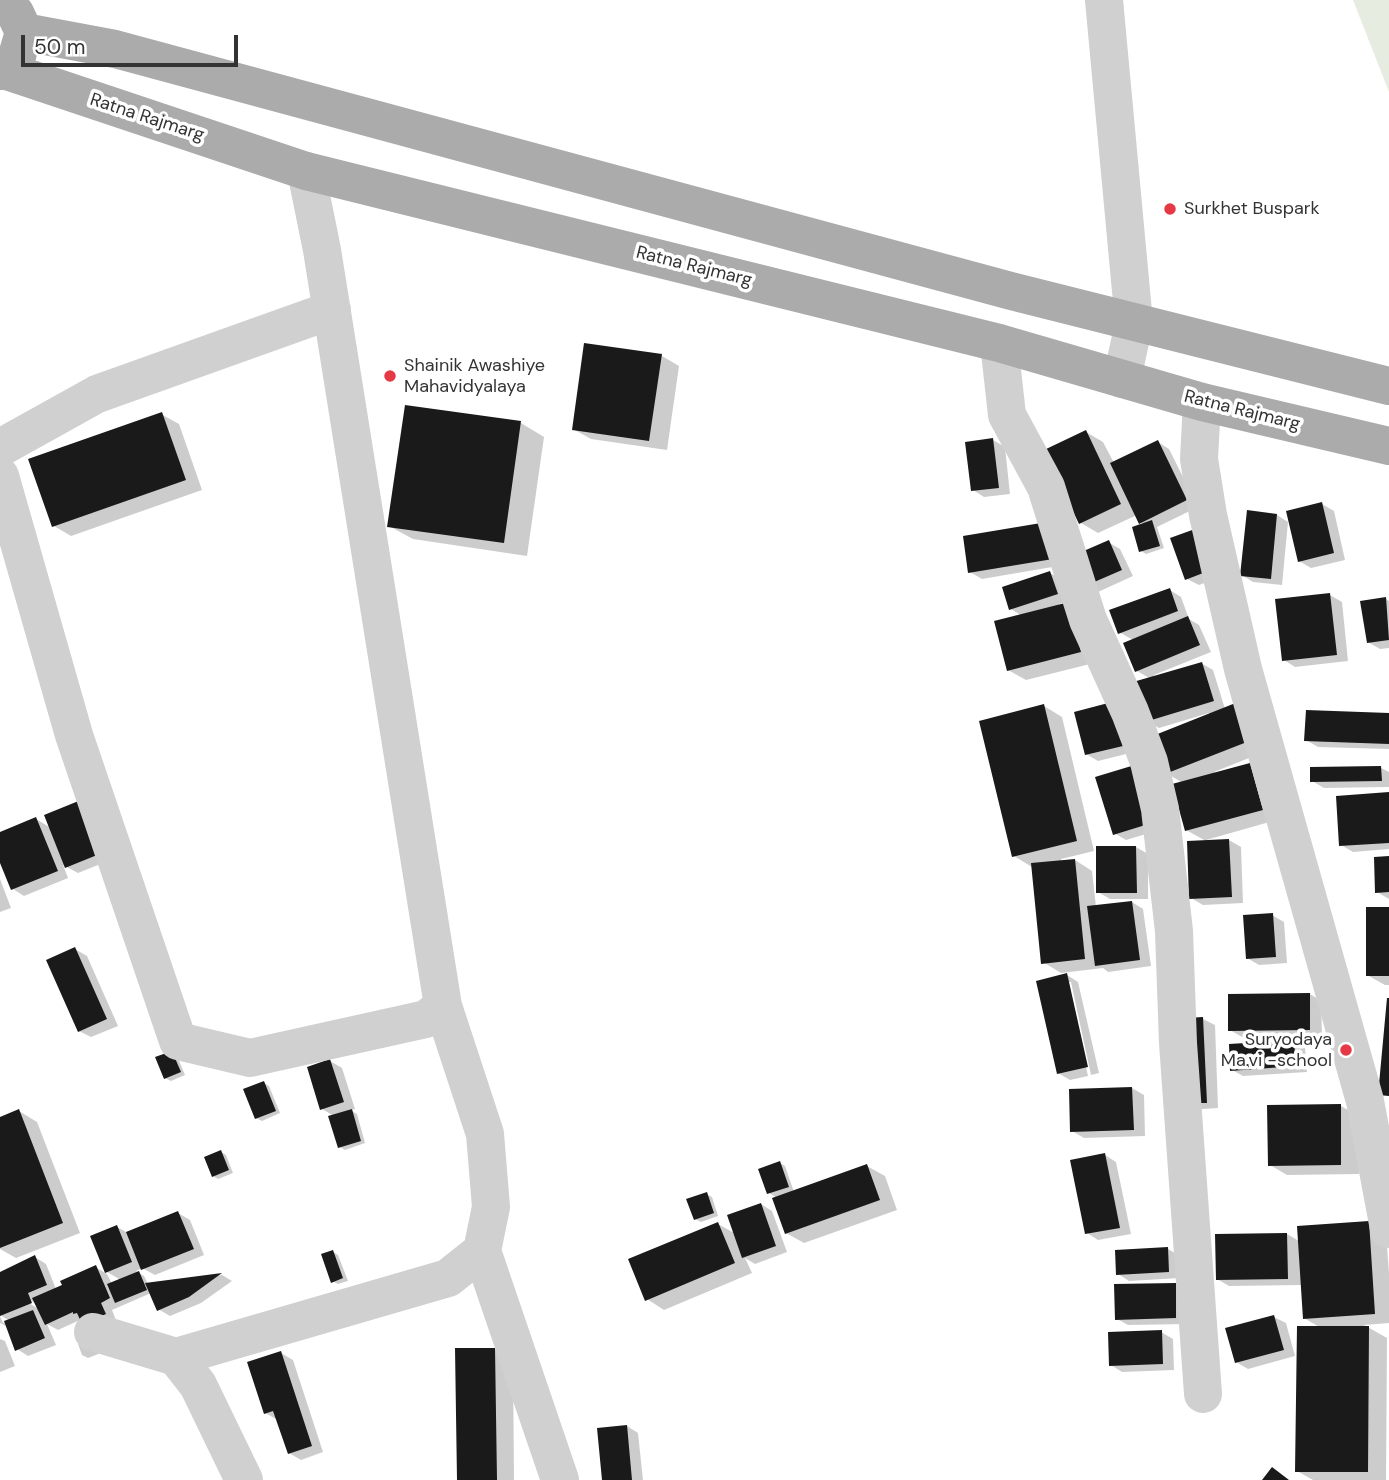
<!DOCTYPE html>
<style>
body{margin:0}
#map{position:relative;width:1389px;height:1480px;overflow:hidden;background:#fff;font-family:"DM Sans",sans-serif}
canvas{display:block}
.scale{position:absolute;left:21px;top:35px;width:217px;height:32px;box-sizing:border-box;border:4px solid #333;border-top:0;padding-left:9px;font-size:21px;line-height:24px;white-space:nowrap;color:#333;-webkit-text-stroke:5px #fff;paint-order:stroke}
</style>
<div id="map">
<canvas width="1389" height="1480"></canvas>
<div class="scale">50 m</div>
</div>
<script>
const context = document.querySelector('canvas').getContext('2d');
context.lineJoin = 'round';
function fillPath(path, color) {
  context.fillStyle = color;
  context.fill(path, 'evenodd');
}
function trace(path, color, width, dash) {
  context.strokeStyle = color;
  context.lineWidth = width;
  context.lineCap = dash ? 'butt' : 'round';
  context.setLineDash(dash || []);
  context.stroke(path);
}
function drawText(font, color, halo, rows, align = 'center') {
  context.font = font + ' "DM Sans",sans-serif';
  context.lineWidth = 7;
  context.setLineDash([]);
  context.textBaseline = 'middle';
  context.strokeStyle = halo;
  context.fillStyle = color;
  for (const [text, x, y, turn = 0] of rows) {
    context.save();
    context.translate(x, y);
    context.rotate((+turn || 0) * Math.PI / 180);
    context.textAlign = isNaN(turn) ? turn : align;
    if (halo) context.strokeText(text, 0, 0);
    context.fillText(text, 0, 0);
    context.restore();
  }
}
const green = new Path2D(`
 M1353,0H1389V92Z`);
const shadow = new Path2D(`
 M662,356L679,366L667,450L591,439L573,429Z
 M407,407L521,423L544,437L527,556L413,539L389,526Z
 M161,414L179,424L202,490L71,536L54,526Z
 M1086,432L1103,442L1114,463L1158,442L1169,449L1198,507L1157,527L1164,548L1146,554L1141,551L1144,525L1137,515L1098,533L1081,523Z
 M993,440L1005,447L1010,494L984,497L973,490Z
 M1322,504L1334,511L1345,560L1311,568L1299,561Z
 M1277,515L1288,522L1282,585L1253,582L1242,575Z
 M1047,524L1064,565L982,579L970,572Z
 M1172,539L1221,577L1199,585L1187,579Z
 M1108,542L1120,549L1133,576L1098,592L1074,557Z
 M1050,573L1062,580L1068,601L1059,604V607L1098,662L1026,680L1008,670L1022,616L1011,609Z
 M1170,590L1181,597L1189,619L1199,625L1211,652L1154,675L1155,678L1201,663L1213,670L1225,709L1269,750L1214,772L1280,819L1206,840H1229L1241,847L1243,903L1203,905L1191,898L1206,841L1186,830L1183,783L1166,773L1209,715V713L1159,728L1147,721L1151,679L1137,671L1133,640L1119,632Z
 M1330,595L1342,602L1348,661L1295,667L1284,660Z
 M1386,599L1389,601V648L1380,649L1368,642Z
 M1044,706L1062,717L1094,851L1061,859L1062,862L1075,860L1092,871L1096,907L1132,902L1143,909L1151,966L1108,972L1103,968L1061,973L1043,962L1032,867L1014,856Z
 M1076,713L1134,752L1098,761L1086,754Z
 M1389,715V749L1318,747L1306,740Z
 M1381,768L1389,772V787L1324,788L1312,781Z
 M1098,778L1166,828L1126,840L1114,833Z
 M1389,794V849L1353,852L1341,845Z
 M36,819L51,828L113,859L78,873L63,865L68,878L24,896L13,889L0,858V834Z
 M1136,847L1148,854V899H1110L1098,892Z
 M1389,858V899L1377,892Z
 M0,879L11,908L0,912Z
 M1389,909V985H1385L1367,975Z
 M1272,915L1284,922L1287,963L1259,965L1247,958Z
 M75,949L87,956L118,1026L91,1037L79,1031Z
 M1067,975L1078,982L1099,1073L1091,1075L1071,982H1067L1088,1076L1070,1080L1058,1073Z
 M1310,994L1321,1001L1322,1036L1242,1037L1230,1030Z
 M1203,1019L1215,1025L1218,1108L1202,1109L1190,1102Z
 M1294,1042L1305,1048L1307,1072L1243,1076L1232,1070Z
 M177,1056L185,1075L171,1081L165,1078Z
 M330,1061L342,1068L355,1109L350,1110L357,1114L365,1143L345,1150L340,1147L334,1116L322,1109Z
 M264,1083L269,1086L280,1113L262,1121L256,1118Z
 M1132,1088L1144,1095L1145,1136L1084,1138L1072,1131Z
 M1341,1106L1358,1116L1359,1174L1287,1175L1270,1165Z
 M19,1111L37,1122L80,1233L16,1258L0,1249V1119Z
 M221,1152L226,1155L233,1173L218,1179L213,1176Z
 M1105,1155L1116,1162L1131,1234L1098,1240L1087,1233Z
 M780,1163L785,1166L794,1192L867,1166L885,1176L897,1210L804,1243L786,1233L777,1198L769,1193Z
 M706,1194L712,1197L718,1216L701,1222L695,1219Z
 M761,1204L772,1211L787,1252L755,1264L745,1258L752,1273L664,1310L647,1299L718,1224L736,1234Z
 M178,1213L190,1220L204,1255L155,1275L142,1268L136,1271L144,1276L148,1284L222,1275L232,1281L201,1303L170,1316L158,1309L151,1293L112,1310L116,1320L82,1319L58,1330L47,1324L56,1345L28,1356L17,1349L8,1327L0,1323V1316L3,1323L10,1321L0,1315V1274L35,1257L46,1264L56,1289L95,1267L107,1274L112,1284L121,1280L107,1272L117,1227L128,1233ZM25,1297L37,1304V1308L24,1300Z
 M1368,1223L1386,1233L1389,1273V1323L1364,1325L1387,1338L1386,1480H1313L1297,1471L1321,1328L1304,1318L1302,1285L1229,1286L1217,1279L1287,1234L1299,1241Z
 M1168,1249L1180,1256V1278L1129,1281L1118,1274Z
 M333,1252L338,1255L348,1281L338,1284L332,1281Z
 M1175,1284L1187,1291V1324L1128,1325L1117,1319Z
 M1274,1317L1286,1323L1295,1356L1248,1369L1236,1362Z
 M1161,1332L1173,1339L1174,1370L1122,1372L1111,1365Z
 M96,1336L106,1351L88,1358L82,1355L78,1344Z
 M0,1339L5,1341L15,1366L0,1372Z
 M495,1349L513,1360L514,1480H459Z
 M281,1353L293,1360L323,1452L301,1460L289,1453L278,1420L265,1413Z
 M627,1426L638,1433L643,1480H603Z`);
const building = new Path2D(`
 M584,343L662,354L649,441L572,430Z
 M405,405L521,421L504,543L387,527Z
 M162,412L186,480L52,527L28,459Z
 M1086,430L1121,504L1079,524L1044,450Z
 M993,438L999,488L971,491L965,442Z
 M1158,440L1187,500L1139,524L1110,463Z
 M1322,502L1334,553L1298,562L1286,511Z
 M1247,510L1277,514L1271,579L1240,576Z
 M1152,520L1160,546L1139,552L1132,527Z
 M1047,522L1053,559L968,573L963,536Z
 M1195,529L1211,570L1185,580L1170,538Z
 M1109,540L1122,570L1085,586L1072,556Z
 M1050,571L1058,594L1009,610L1002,587Z
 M1170,588L1178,611L1118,634L1109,610Z
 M1330,593L1337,655L1282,661L1275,599Z
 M1386,597L1389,640L1367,643L1360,601Z
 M1069,602L1081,652L1007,671L994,621Z
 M1188,616L1200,645L1135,672L1123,643Z
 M1202,662L1214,701L1145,722L1133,682Z
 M1112,702L1123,746L1085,755L1074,712Z
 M1238,702L1252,740L1165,774L1150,737Z
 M1044,704L1077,841L1012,857L979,721Z
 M1306,710L1389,713V744L1304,741Z
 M1250,763L1263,810L1185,831L1172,784Z
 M1138,764L1155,822L1113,835L1095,777Z
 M1381,766L1382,781L1310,782V767Z
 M1389,792V843L1339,846L1336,796Z
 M81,800L102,853L65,868L44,815Z
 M36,817L58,871L11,890L0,863V832Z
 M1229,839L1232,897L1189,899L1187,841Z
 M1096,846H1136L1137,893H1096Z
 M1389,856V892L1375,893L1374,857Z
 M1075,859L1085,959L1041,964L1031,863Z
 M1132,901L1140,960L1095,966L1087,906Z
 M1366,907H1389V976H1366Z
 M1273,913L1276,957L1246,959L1243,915Z
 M75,947L107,1019L78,1032L46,960Z
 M1067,973L1088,1067L1057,1074L1036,981Z
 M1310,993V1030L1228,1031V994Z
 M1387,998H1389V1096L1378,1095Z
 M1203,1017L1207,1103H1188L1186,1018Z
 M1294,1040L1296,1066L1230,1071L1229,1044Z
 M172,1051L181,1072L164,1079L155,1057Z
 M330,1059L344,1102L320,1110L307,1067Z
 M264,1081L276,1111L255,1119L243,1089Z
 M1132,1087L1134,1130L1070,1132L1069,1089Z
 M1341,1104V1165L1268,1166L1267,1105Z
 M19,1109L63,1223L0,1248V1117Z
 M352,1109L361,1141L338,1148L328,1116Z
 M221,1150L229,1170L212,1177L204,1157Z
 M1105,1153L1120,1228L1085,1234L1070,1160Z
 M780,1161L789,1187L767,1194L758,1169Z
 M867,1164L880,1200L785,1234L772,1198Z
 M707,1192L714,1213L694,1220L686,1199Z
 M761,1203L776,1246L742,1258L727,1215Z
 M178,1211L194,1249L141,1270L126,1232Z
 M1369,1221L1375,1314L1303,1319L1297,1226Z
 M718,1222L735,1263L645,1301L628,1259Z
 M117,1225L132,1262L105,1273L90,1236Z
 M1287,1233L1288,1279L1216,1280L1215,1234Z
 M1168,1247L1169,1272L1116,1275L1115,1250Z
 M333,1250L343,1278L331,1283L321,1254Z
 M35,1255L47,1285L28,1293L32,1303L0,1316V1272Z
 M96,1265L110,1298L101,1303L106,1314L82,1324L77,1313L73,1314V1312L45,1325L32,1298L62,1285L60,1281Z
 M139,1271L147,1290L115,1303L107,1284Z
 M222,1273L189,1297L157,1311L145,1283Z
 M1176,1283V1318L1115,1320L1114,1284Z
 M33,1310L45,1338L15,1351L4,1321Z
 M1274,1315L1284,1350L1235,1363L1225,1328Z
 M1297,1326H1369L1368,1472H1295Z
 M1162,1330L1163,1364L1109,1366L1108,1332Z
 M455,1348H495L497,1480H457Z
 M281,1351L312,1446L288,1454L273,1411L264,1414L247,1362Z
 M627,1425L632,1480H602L597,1428Z
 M1272,1467L1289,1480H1262Z`);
const minor = new Path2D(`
 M1104,0L1134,323L1122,379
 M306,171L322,250L443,1006L485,1134L491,1207L482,1251L560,1480
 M999,343L1007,415L1046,487L1088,620L1130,712L1149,762L1160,809L1174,931L1178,1043L1203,1394
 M1202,402L1199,459L1208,515L1243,669L1365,1101L1389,1229
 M0,448L97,394L332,310
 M0,476L74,735L178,1041L250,1058L426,1019L443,1006
 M93,1332L176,1357L448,1278L482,1251
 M176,1357L198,1385L244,1480`);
const major = new Path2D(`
 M0,3L15,13L24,32L17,56
 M24,32L115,49L1011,291L1389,386
 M0,71L4,70L306,171L999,343L1202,402L1389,446`);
const markers = [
 [1170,209,7,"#e63946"],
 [390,376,7,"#e63946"],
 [1346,1050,7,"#e63946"]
];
const streetNames = [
 ["Ratna Rajmarg",147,118,18],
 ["Ratna Rajmarg",694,267,14],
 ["Ratna Rajmarg",1242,411,14]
];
const poiNames = [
 ["Surkhet Buspark",1184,209],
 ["Shainik Awashiye",404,366],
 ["Mahavidyalaya",404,387],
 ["Suryodaya",1332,1040,"right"],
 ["Ma.vi -school",1332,1061,"right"]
];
fillPath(green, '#e6ecdf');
fillPath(shadow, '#0003');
fillPath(building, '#1a1a1a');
trace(minor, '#d0d0d0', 38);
trace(major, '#ababab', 38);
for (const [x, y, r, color] of markers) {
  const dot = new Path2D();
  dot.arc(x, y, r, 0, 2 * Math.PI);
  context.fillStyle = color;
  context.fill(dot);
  trace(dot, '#fff', 2.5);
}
drawText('18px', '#333', '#fff', streetNames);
drawText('18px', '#333', '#fff', poiNames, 'left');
</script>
